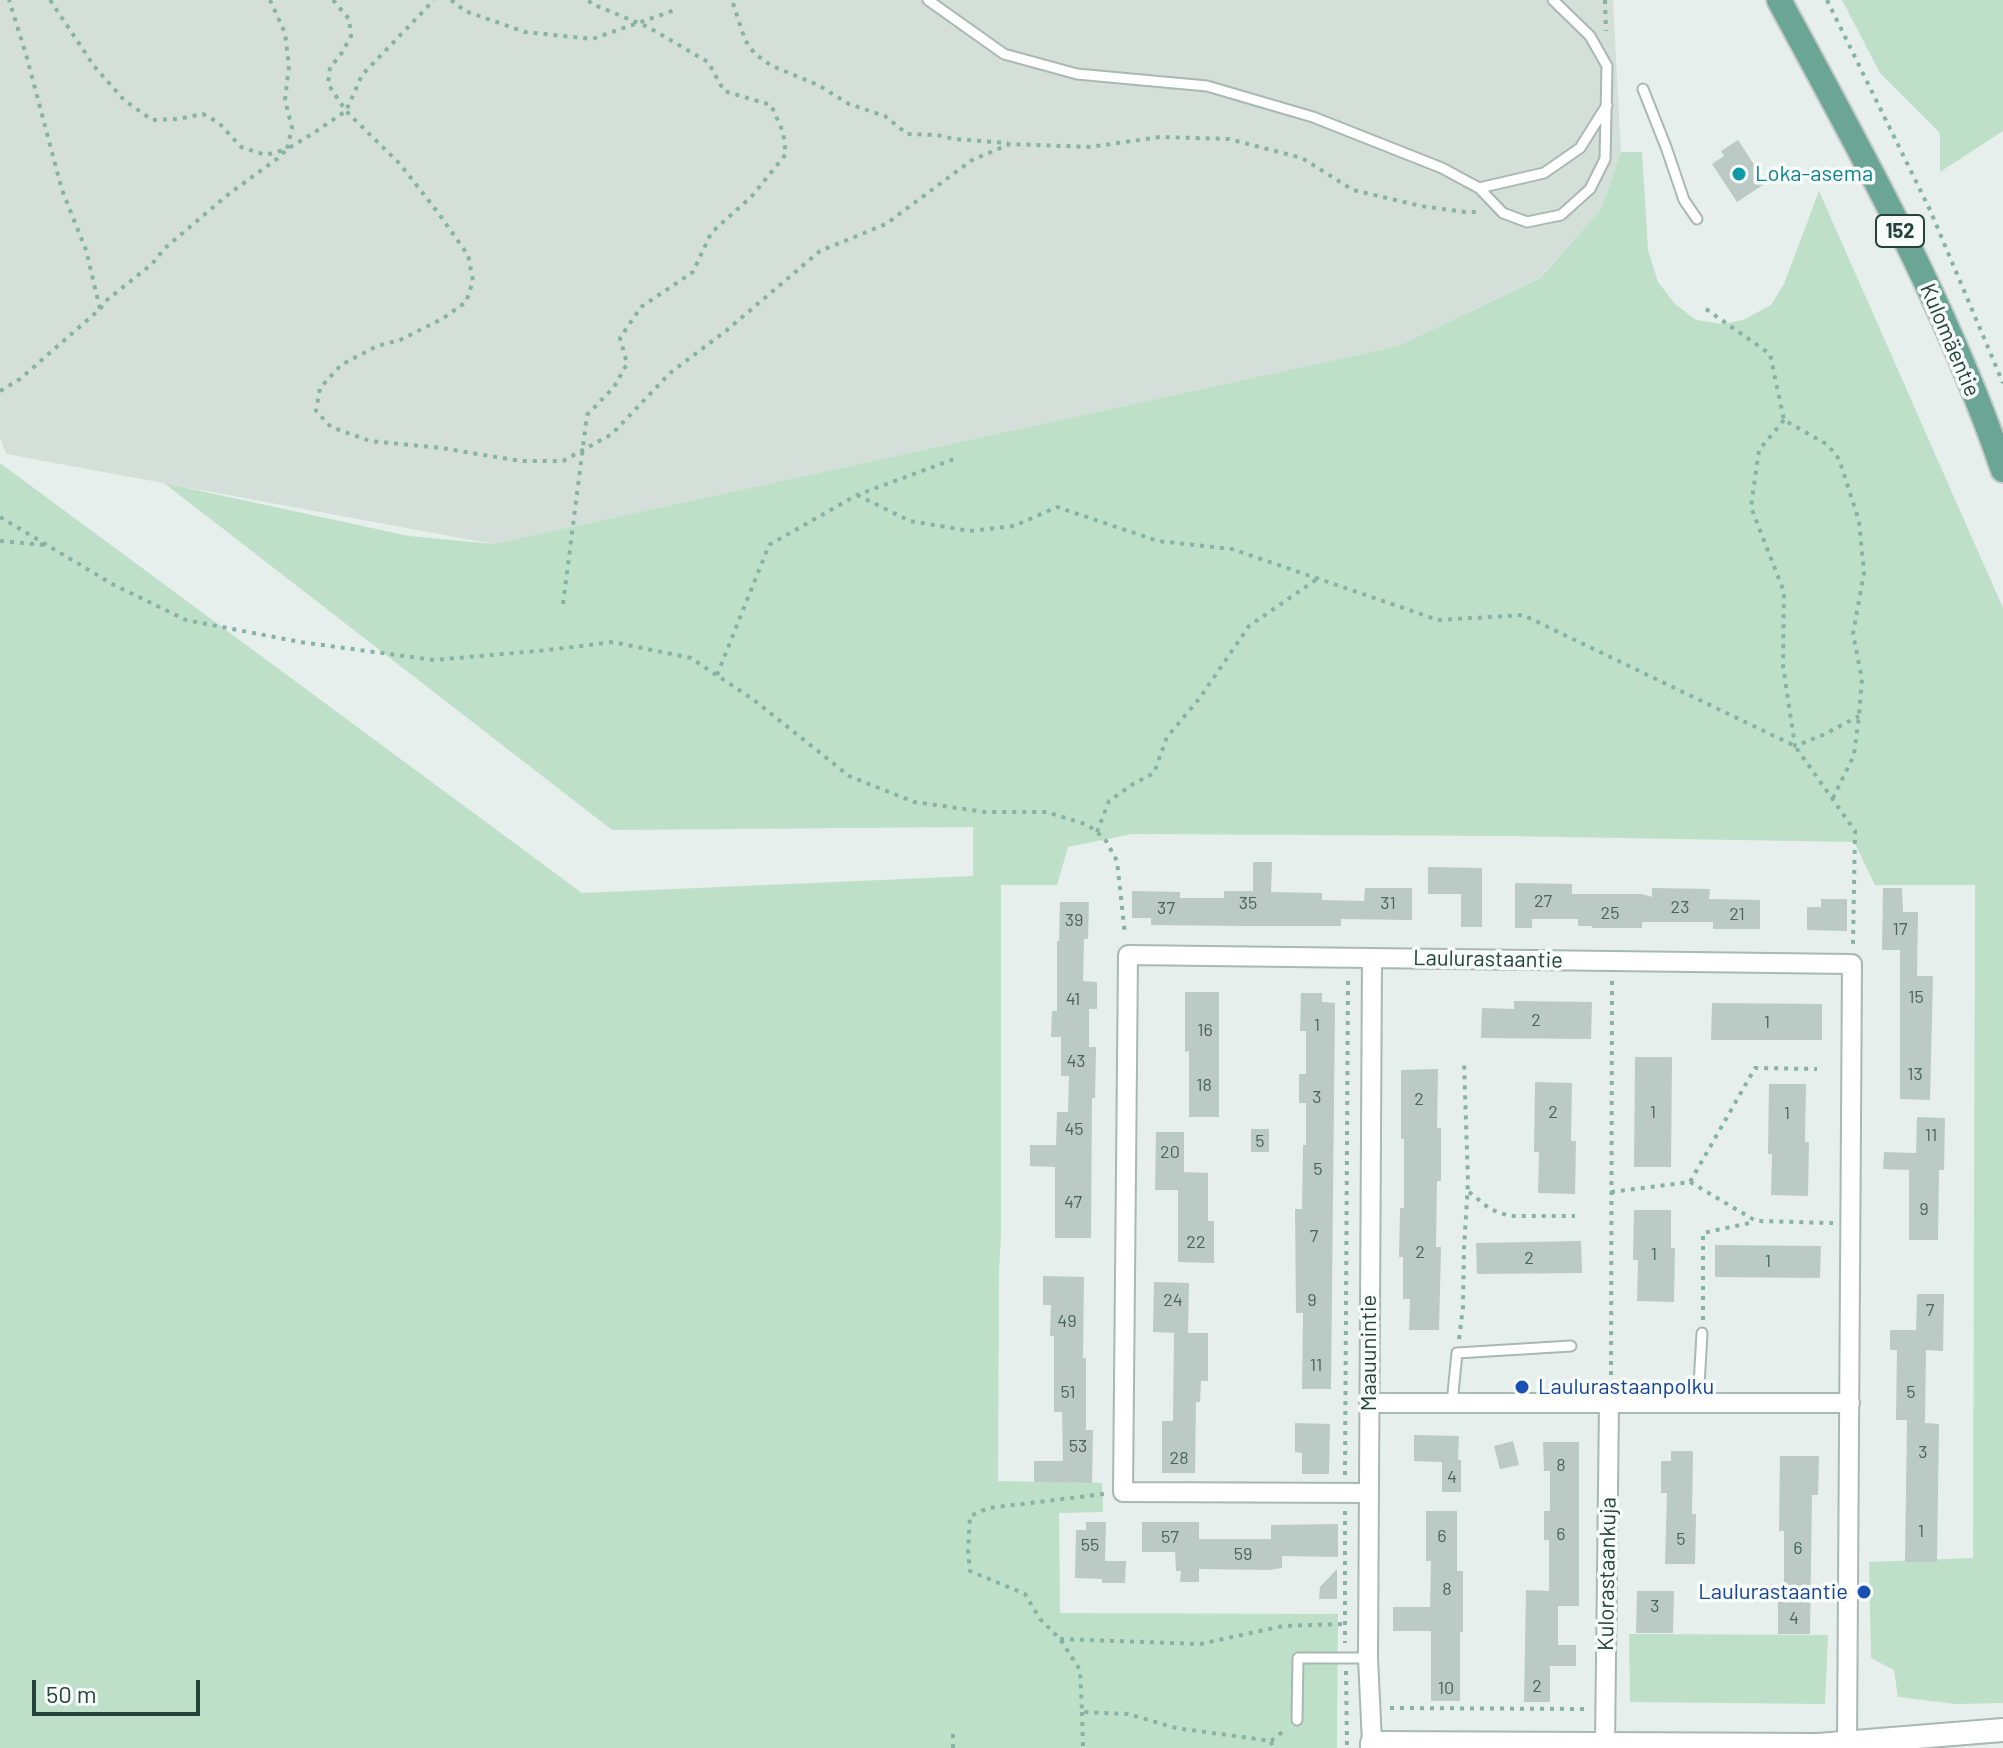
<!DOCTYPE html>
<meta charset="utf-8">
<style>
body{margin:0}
#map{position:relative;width:2003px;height:1748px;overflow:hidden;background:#e6efeb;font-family:Barlow,sans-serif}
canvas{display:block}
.scale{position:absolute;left:32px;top:1680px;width:168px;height:36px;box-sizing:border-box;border:4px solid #24423a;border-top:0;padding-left:10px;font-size:24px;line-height:28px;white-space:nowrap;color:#24423a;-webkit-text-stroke:6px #f7fbf9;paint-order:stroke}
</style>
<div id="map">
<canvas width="2003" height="1748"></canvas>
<div class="scale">50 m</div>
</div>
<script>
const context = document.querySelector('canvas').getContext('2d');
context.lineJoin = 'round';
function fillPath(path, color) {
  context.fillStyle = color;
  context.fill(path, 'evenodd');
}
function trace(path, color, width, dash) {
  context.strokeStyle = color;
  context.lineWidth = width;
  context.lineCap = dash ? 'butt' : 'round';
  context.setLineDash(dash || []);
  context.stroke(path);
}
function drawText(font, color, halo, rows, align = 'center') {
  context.font = font + ' Barlow,sans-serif';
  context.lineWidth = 7;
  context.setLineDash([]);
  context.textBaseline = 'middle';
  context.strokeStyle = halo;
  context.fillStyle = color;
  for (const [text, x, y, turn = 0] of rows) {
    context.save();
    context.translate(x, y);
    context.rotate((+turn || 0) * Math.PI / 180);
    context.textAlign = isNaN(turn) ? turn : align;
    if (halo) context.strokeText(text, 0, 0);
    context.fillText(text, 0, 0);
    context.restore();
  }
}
const built = new Path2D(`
 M0,0H1613L1621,152L1601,209L1539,278L1398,346L493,544L6,454L0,437Z`);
const green = new Path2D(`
 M1842,0H2003V131L1940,172V133L1880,73Z
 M1621,152H1642L1648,250L1658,282L1675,304L1696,320L1722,324L1743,320L1771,305L1784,284L1819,191L2003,608V1703L1956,1704L1898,1697L1894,1670L1871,1658L1869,1562L1973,1558L1975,885H1875L1854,842L1504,836L1132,834L1068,847L1057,885H1001V1237L999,1271L998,1481L1102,1483L1103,1512L1059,1513L1060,1613L1338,1614L1337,1748H0V463L582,893L973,876V827L612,830L164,483L409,536L493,544L1398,346L1540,278L1601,209Z
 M1629,1634L1828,1635L1825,1704L1630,1702Z`);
const building = new Path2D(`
 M1738,140L1766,183L1737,202L1712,164L1724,156L1721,151Z
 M1253,862H1272L1271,892L1322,893V900L1364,901L1365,888H1412V920L1341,919V926H1245L1151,925V918H1132V891L1180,892V898H1224V891H1253Z
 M1428,867L1482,868V927H1461V894H1428Z
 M1515,883L1572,884V894H1642L1652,897V888L1710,889L1709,899L1760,900V929H1713V922H1642V928H1592V926H1578V919H1532V928H1515Z
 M1883,888H1902L1903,912H1918L1917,976H1933L1930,1100L1900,1099V950H1882Z
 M1821,899H1847V931L1807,930V907H1821Z
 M1060,902H1089L1088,939H1084L1083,981L1097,982V1009H1089V1047H1096L1095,1098H1092L1091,1238H1055V1167L1030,1166V1145H1056L1057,1112H1068L1069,1076H1061V1037H1051L1052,1011H1057V941H1059Z
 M1185,992H1219V1117H1189V1051L1185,1052Z
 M1301,993H1322V1002L1335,1003L1331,1389H1302L1303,1313H1296L1295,1209H1302L1303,1145H1306V1103H1299V1074H1306V1031H1300Z
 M1514,1001L1592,1002L1591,1039L1481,1038L1482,1008L1514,1009Z
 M1712,1003L1822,1004V1040H1711Z
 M1635,1057H1672L1671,1167H1634Z
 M1438,1069L1437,1128H1441V1181H1437L1436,1247H1441L1439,1330H1409L1410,1299H1403V1257H1399L1400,1208H1404V1139H1401V1070Z
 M1535,1082L1572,1083L1571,1141H1576L1575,1194L1538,1193L1539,1152H1534Z
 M1769,1084H1806L1805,1142H1809L1808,1196L1771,1195L1772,1154H1768Z
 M1917,1117L1945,1118L1944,1170H1939L1938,1240H1909V1170L1883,1169L1884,1152L1916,1153Z
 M1251,1129H1269V1152H1251Z
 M1156,1132H1184V1172L1208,1173V1221H1214V1263L1178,1262V1190H1155Z
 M1634,1210H1671V1248H1675L1674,1302L1637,1301L1638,1260H1633Z
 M1581,1241L1582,1273L1477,1274L1476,1243Z
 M1715,1245L1821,1246L1820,1278L1715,1277Z
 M1043,1276L1084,1277L1083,1358H1086V1430H1093L1092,1483L1034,1482V1461H1063L1062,1412H1054V1336H1050L1051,1305H1043Z
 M1154,1282L1189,1283L1188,1333H1208V1381H1201L1200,1402H1196L1195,1473H1162V1421H1173L1174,1333H1177L1153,1332Z
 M1917,1294H1944L1943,1351L1926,1350L1925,1423L1939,1424L1937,1562H1905L1907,1420H1896L1897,1350H1890V1330H1916Z
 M1295,1423L1330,1424L1329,1474H1302V1453L1295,1452Z
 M1414,1435L1459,1436L1458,1460H1461V1492H1442V1462L1414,1461Z
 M1513,1441L1519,1465L1500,1469L1494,1446Z
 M1543,1442H1579V1606H1558V1645H1576V1666H1550V1702H1524L1526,1590L1549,1591V1540H1544V1511H1550V1471H1544Z
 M1671,1451H1693L1692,1514H1696L1695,1564H1665L1667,1493H1661V1461H1671Z
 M1780,1456H1819L1818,1495H1812L1810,1634H1778V1602H1784V1531H1779Z
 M1426,1511H1457V1571H1463V1632H1460V1701H1431V1631H1393V1607H1430L1431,1561H1426Z
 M1086,1522H1106L1105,1561H1126L1125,1583H1102V1579L1075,1578L1076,1530H1086Z
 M1142,1522H1199V1539H1271V1525L1338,1524V1557L1282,1556V1568L1269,1570L1199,1569V1582H1180L1181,1571H1176L1175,1552H1142Z
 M1337,1569V1599H1319L1320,1587Z
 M1637,1591H1674L1673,1633H1636Z`);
const path = new Path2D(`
 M50,0L94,66L124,100L152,120L178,119L203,114L219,123L241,147L266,155L287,149L292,128L285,100L289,66L285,33L270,0
 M333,0L349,19L351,36L340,56L330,67L328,84L346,111L400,164L439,214L468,255L473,281L466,302L442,319L400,340L377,346L341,365L320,388L316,411L331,427L370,441L441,448L521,461H563L612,434L670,373L727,330L820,251L886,224L972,160L1010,144L1090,147L1160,137L1229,139L1302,158L1353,190L1421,206L1465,212H1480
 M451,0L465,11L525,32L592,39L678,9
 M1605,0L1606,31
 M1827,0L1930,210L2003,383
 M733,3L745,40L755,54L772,66L818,85L849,104L885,116L907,134L936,135L955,139L1008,143
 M100,309L107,300L152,264L165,248L230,193L277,159L287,149L312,134L346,111L362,75L434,0
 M1706,309L1770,354L1784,420L1828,445L1839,459L1859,521L1864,573L1853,634L1862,679L1859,716L1854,755L1833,798
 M0,391L20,379L100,309L86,250L62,190L27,58L9,0
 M1784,420L1759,450L1751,507L1784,592L1783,666L1795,746L1823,735L1859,716
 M857,495L910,521L970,531L1014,526L1057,507L1158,541L1232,549L1438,620L1523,615L1795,746L1855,831L1853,944
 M0,517L114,585L186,620L300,642L434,660L548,650L613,642L691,658L754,700L849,776L914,802L985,812H1047L1088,825L1105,839L1117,861L1125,935
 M0,541L45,545
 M563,604L587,415L614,387L627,364L620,338L641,307L693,272L711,233L752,196L786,154L783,132L771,105L724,91L708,62L648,27L592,4L588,0
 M717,675L769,545L857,495L957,458
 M1097,832L1109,801L1133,784L1154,773L1167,737L1199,699L1249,626L1317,579
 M1690,1182L1756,1221L1833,1223
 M1469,1192L1490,1209L1509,1216H1575
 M1611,1192L1690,1182L1755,1068L1817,1069
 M1703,1320V1233L1754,1222
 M1459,1339L1463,1307L1464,1248L1468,1183L1464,1061
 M1611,1385L1612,978
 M1345,1475L1348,975
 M1104,1494L989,1508L970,1516L968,1550L970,1571L1025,1594L1040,1619L1060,1639L1080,1670L1082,1712L1128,1714L1176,1728L1271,1741L1273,1748
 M1345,1511V1643
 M1060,1639L1200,1644L1283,1626L1343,1624
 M1346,1671L1347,1748
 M1390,1708L1585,1709
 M1082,1712L1083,1748
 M1271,1741L1286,1729
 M953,1748V1730`);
const service = new Path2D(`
 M928,0L1004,54L1077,74L1207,86L1313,117L1442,168L1479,188
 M1553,0L1590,36L1607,66L1605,159L1590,189L1561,215L1527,222L1503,213L1479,188L1544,173L1580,148L1607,105
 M1643,89L1666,147L1684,200L1697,219
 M1452,1403L1457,1353L1571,1346
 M1698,1403L1702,1333
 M1297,1720L1298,1658H1368`);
const minor = new Path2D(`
 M1369,1403H1850
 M1369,1493L1123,1492L1128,955L1852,964L1847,1744
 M1372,1743L1368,1658L1372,958
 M1605,1745L1609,1404`);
const tertiary = new Path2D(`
 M1372,1748V1743L1818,1745L2003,1730`);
const primary = new Path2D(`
 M1779,0C1861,152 1947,305 2003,470`);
const markers = [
 [1739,174,8,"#0f9aa8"],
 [1522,1387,8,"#1a4fb4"],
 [1864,1592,8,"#1a4fb4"]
];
const numberNames = [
 ["27",1543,901],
 ["35",1248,903],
 ["31",1388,903],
 ["23",1680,907],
 ["37",1166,908],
 ["25",1610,913],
 ["21",1737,914],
 ["39",1074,920],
 ["17",1900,929],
 ["15",1916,997],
 ["41",1073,999],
 ["2",1536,1020],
 ["1",1767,1022],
 ["1",1317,1025],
 ["16",1205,1030],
 ["43",1076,1061],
 ["13",1915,1074],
 ["18",1204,1085],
 ["3",1317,1097],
 ["2",1419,1099],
 ["2",1553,1112],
 ["1",1653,1112],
 ["1",1787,1113],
 ["45",1074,1129],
 ["11",1931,1135],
 ["5",1260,1141],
 ["20",1170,1152],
 ["5",1318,1169],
 ["47",1073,1202],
 ["9",1924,1209],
 ["7",1314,1236],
 ["22",1196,1242],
 ["2",1420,1252],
 ["1",1654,1254],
 ["2",1529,1258],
 ["1",1768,1261],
 ["24",1173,1300],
 ["9",1312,1300],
 ["7",1930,1310],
 ["49",1067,1321],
 ["11",1316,1365],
 ["51",1068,1392],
 ["5",1911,1392],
 ["53",1078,1446],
 ["3",1923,1452],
 ["28",1179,1458],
 ["8",1561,1465],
 ["4",1452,1477],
 ["1",1921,1531],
 ["6",1561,1534],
 ["6",1442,1536],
 ["57",1170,1537],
 ["5",1681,1539],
 ["55",1090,1545],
 ["6",1798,1548],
 ["59",1243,1554],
 ["8",1447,1589],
 ["3",1655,1606],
 ["4",1794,1618],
 ["2",1537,1686],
 ["10",1446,1688]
];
const shields = [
 [1900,231,48]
];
const shieldNames = [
 ["152",1900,231]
];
const cultureNames = [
 ["Loka-asema",1755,174]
];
const streetNames = [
 ["Kulomäentie",1950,340,67],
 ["Laulurastaantie",1488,959,1],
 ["Maauunintie",1369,1353,-90],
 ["Kulorastaankuja",1607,1574,-89]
];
const transitNames = [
 ["Laulurastaanpolku",1538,1387],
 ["Laulurastaantie",1848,1592,"right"]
];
fillPath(built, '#d4dfda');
fillPath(green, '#bfe0c8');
fillPath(building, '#bbcac4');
trace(service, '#a8b8b2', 13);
trace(minor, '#a8b8b2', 22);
trace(tertiary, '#a8b8b2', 26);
trace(primary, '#c2cac8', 28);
trace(path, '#86b3a5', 4, [4, 6]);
trace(service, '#fff', 9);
trace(minor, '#fff', 18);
trace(tertiary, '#fff', 22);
trace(primary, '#6aa596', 24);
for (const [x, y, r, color] of markers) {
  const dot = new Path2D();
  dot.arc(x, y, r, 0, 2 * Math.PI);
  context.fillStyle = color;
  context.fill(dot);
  trace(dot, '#f7fbf9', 3);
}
drawText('18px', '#4a645c', null, numberNames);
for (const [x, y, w] of shields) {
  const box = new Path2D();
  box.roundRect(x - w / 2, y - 16, w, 32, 6);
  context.fillStyle = '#f7fbf9';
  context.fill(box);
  trace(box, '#24423a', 2);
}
drawText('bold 20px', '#24423a', null, shieldNames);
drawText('22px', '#0d838f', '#f7fbf9', cultureNames, 'left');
drawText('22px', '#24423a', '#f7fbf9', streetNames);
drawText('22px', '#164399', '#f7fbf9', transitNames, 'left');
</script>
